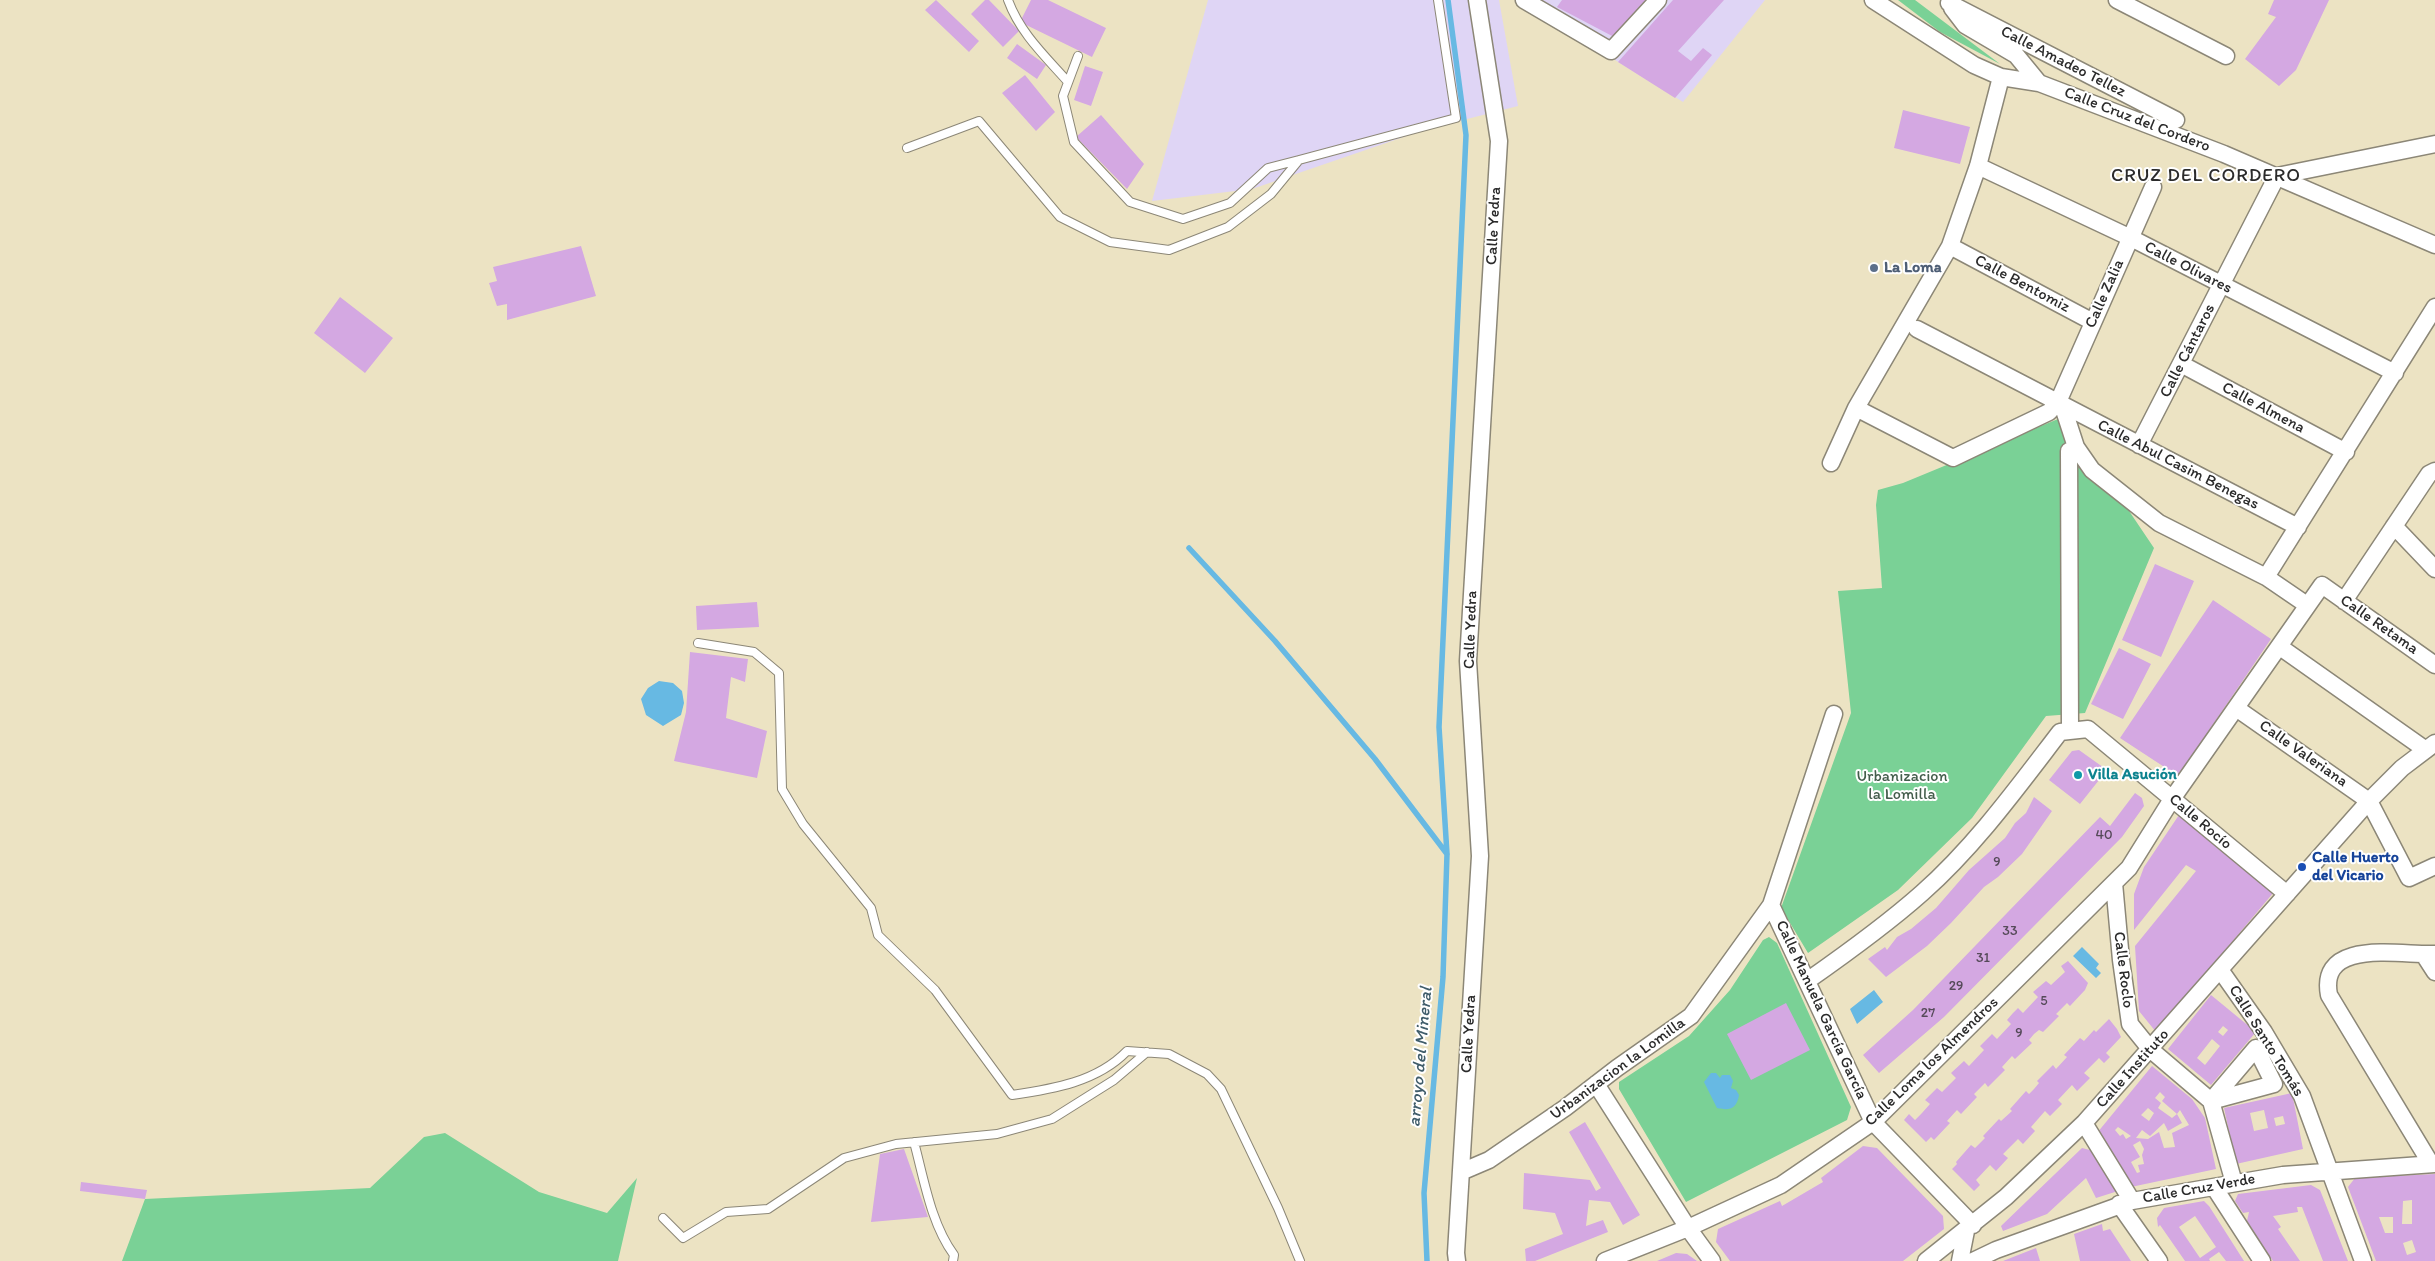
<!DOCTYPE html>
<meta charset="utf-8">
<style>
body{margin:0}
canvas{display:block;background:#ece3c3}
</style>
<canvas width="2435" height="1261"></canvas>
<script>
const context = document.querySelector('canvas').getContext('2d');
context.lineJoin = 'round';
function fillPath(path, color) {
  context.fillStyle = color;
  context.fill(path, 'evenodd');
}
function trace(path, color, width, dash) {
  context.strokeStyle = color;
  context.lineWidth = width;
  context.lineCap = dash ? 'butt' : 'round';
  context.setLineDash(dash || []);
  context.stroke(path);
}
function drawText(font, color, halo, rows, align = 'center') {
  context.font = font + ' Itim,sans-serif';
  context.lineWidth = 4;
  context.setLineDash([]);
  context.textBaseline = 'middle';
  context.strokeStyle = halo;
  context.fillStyle = color;
  for (const [text, x, y, turn = 0] of rows) {
    context.save();
    context.translate(x, y);
    context.rotate((+turn || 0) * Math.PI / 180);
    context.textAlign = isNaN(turn) ? turn : align;
    if (halo) context.strokeText(text, 0, 0);
    context.fillText(text, 0, 0);
    context.restore();
  }
}
const built = new Path2D(`
 M1208,0H1499L1518,106L1424,130L1252,189L1152,201Z
 M1518,0H1765L1683,102Z`);
const green = new Path2D(`
 M1898,0H1915L2000,64L1940,32Z
 M2058,419L2069,451L2084,474L2123,502L2154,548L2085,713L2046,716L1972,818L1898,890L1808,953L1781,908L1851,713L1838,591L1882,588L1876,505L1878,490L1903,483Z
 M1769,937L1777,943L1851,1107L1847,1120L1686,1202L1619,1089V1082L1689,1036L1730,990L1763,940Z
 M445,1133L539,1192L607,1213L637,1178L618,1261H122L145,1199L370,1188L424,1137Z`);
const water = new Path2D(`
 M659,681L673,683L682,691L684,703L681,715L663,726L646,715L641,699L648,688Z
 M2082,947L2099,964L2096,968L2101,973L2096,978L2073,956Z
 M1874,990L1883,1002L1857,1024L1850,1009Z
 M1711,1073H1716L1720,1078L1722,1075H1730L1733,1081L1731,1088L1736,1090L1739,1095C1737,1109 1729,1111 1717,1108L1704,1082Z`);
const stream = new Path2D(`
 M1189,548L1275,641L1375,759L1447,854
 M1427,1261L1424,1193L1443,977L1447,854L1439,727L1466,135L1448,0`);
const building = new Path2D(`
 M936,0L979,41L969,52L925,10Z
 M985,0H989L1019,31L1003,47L971,14Z
 M1031,0H1048L1106,28L1092,57L1020,22Z
 M1562,0H1647L1614,37L1557,7Z
 M1673,0H1724L1678,51L1691,61L1703,48L1712,55L1675,98L1618,62Z
 M2274,0H2329L2296,70L2279,86L2245,59L2276,17L2268,14Z
 M1017,44L1046,65L1037,79L1007,58Z
 M1085,66L1103,72L1091,106L1074,100Z
 M1025,75L1055,112L1036,131L1002,93Z
 M1903,110L1970,127L1960,164L1894,148Z
 M1101,115L1144,164L1127,189L1076,137Z
 M581,246L596,296L507,320V304L497,306L489,283L497,281L493,267Z
 M340,297L393,338L365,373L314,333Z
 M2155,564L2194,581L2161,657L2122,640Z
 M2213,600L2271,639L2178,776L2120,738Z
 M757,602L759,627L697,630L696,606Z
 M2119,648L2151,664L2123,719L2091,704Z
 M690,652L748,659L745,682L731,677L726,718L767,731L757,778L674,761L686,712Z
 M2079,750L2107,770L2080,804L2049,780L2072,751Z
 M2135,793L2142,798L2144,806L2122,837L1944,1017L1879,1073L1863,1055L1913,1010L2100,817L2110,826Z
 M2034,797L2052,811L2022,854L1998,877L1984,887L1951,923L1927,946L1886,977L1868,959L1885,947L1887,950L1897,937L1911,929L1936,908L1969,870L2005,838L2015,823L2026,813Z
 M2179,815L2274,892L2156,1032L2139,1011L2135,946L2196,871L2186,865L2134,930V894L2144,867Z
 M2068,961L2088,983L2085,990L2070,1006L2067,1003L2056,1014L2059,1016L2043,1032L2039,1030L2034,1034L2029,1040L2032,1043L2015,1059L2012,1056L2002,1067L2005,1070L1988,1087L1985,1083L1974,1094L1977,1097L1961,1114L1957,1110L1947,1121L1950,1123L1934,1140L1931,1137L1926,1142L1904,1120L1909,1114L1915,1120L1922,1113L1930,1104L1925,1100L1937,1088L1942,1092L1956,1078L1951,1073L1964,1061L1969,1066L1984,1050L1980,1046L1992,1034L1997,1039L2011,1024L2007,1020L2013,1013L2018,1008L2023,1013L2038,997L2033,992L2046,981L2051,985L2065,972L2061,966Z
 M2211,995L2256,1032L2211,1085L2168,1049ZM2223,1026L2228,1030L2223,1036L2218,1032ZM2212,1039L2220,1046L2205,1065L2197,1058Z
 M1786,1003L1810,1050L1751,1080L1727,1034Z
 M2109,1019L2117,1029L2121,1037L2106,1053L2110,1057L2104,1063L2099,1058L2084,1073L2090,1078L2077,1091L2072,1085L2058,1100L2062,1104L2050,1116L2045,1111L2031,1127L2035,1131L2023,1144L2018,1139L2003,1154L2008,1158L1996,1171L1990,1165L1976,1180L1980,1185L1974,1191L1952,1169L1957,1164L1956,1162L1971,1145L1975,1148L1985,1138L1983,1136L1999,1119L2001,1121L2012,1111L2010,1109L2026,1091L2029,1094L2034,1089L2039,1083L2037,1081L2053,1065L2056,1069L2067,1057L2064,1055L2080,1038L2084,1041L2094,1030L2096,1032Z
 M2152,1066L2192,1099L2205,1118L2216,1169L2131,1187L2097,1133ZM2160,1092L2165,1097L2162,1101L2177,1114L2180,1110L2189,1125L2172,1133L2175,1147L2164,1148L2159,1132L2148,1139L2136,1138L2142,1130L2150,1136L2164,1123L2168,1131L2182,1123L2177,1114L2172,1118L2158,1108L2161,1103L2155,1098ZM2148,1108L2154,1113L2149,1121L2141,1115ZM2118,1127L2131,1136L2126,1139L2123,1134L2120,1136L2115,1130ZM2140,1141L2144,1149L2142,1155L2144,1164L2138,1165L2140,1172L2137,1173L2131,1162L2140,1157L2133,1145Z
 M2292,1093L2303,1149L2236,1164L2224,1108ZM2264,1110L2268,1128L2254,1131L2250,1113ZM2283,1116L2285,1124L2276,1126L2274,1118Z
 M1585,1122L1640,1215L1623,1225L1610,1202L1589,1200L1586,1226L1603,1220L1608,1232L1535,1261H1526L1525,1249L1563,1234L1555,1213L1523,1209L1524,1173L1590,1180L1596,1191L1601,1188L1569,1132Z
 M1863,1146L1877,1148L1943,1216L1944,1229L1903,1261H1730L1716,1242L1718,1229L1780,1201L1782,1206L1823,1182L1821,1178Z
 M2082,1148L2094,1151L2118,1191L2096,1198L2086,1178L2047,1214L2003,1231L2001,1226Z
 M904,1149L928,1217L871,1222L880,1154Z
 M2435,1174V1261H2376L2348,1187L2355,1178ZM2412,1200V1224H2402L2403,1201ZM2379,1217H2393V1233H2385ZM2412,1240L2416,1252L2407,1255L2403,1243Z
 M81,1182L147,1190L145,1199L80,1191Z
 M2311,1185L2320,1190L2348,1261H2323L2302,1207H2297L2298,1212L2273,1216L2281,1227L2278,1229L2300,1261H2273L2247,1221L2249,1212L2243,1213L2235,1201L2238,1194Z
 M2204,1201L2209,1206L2244,1261H2226L2219,1252L2209,1259L2210,1261H2185L2160,1225L2158,1227L2157,1218L2164,1208ZM2195,1216L2216,1247L2200,1258L2179,1227Z
 M2102,1224L2103,1231L2110,1229L2131,1261H2080L2074,1234Z
 M2036,1248L2040,1261H2003Z
 M1676,1253L1687,1254L1697,1261H1657Z`);
const lane = new Path2D(`
 M1008,0C1020,33 1045,56 1068,82
 M1078,56L1063,96L1074,142L1130,202L1183,219L1230,203L1268,168L1299,160
 M907,148L979,121L1060,217L1110,242L1169,250L1228,227L1271,194L1299,160L1456,118L1438,0
 M698,643L754,652L779,673L782,789L803,824L871,908L878,935L935,990L1012,1095C1053,1089 1097,1082 1127,1051L1169,1054L1207,1074L1221,1089L1278,1208L1300,1261
 M914,1142C924,1179 931,1224 954,1255L953,1261
 M663,1218L683,1238L726,1212L768,1209L844,1158L896,1144L997,1134L1052,1119L1114,1080L1147,1052`);
const street = new Path2D(`
 M1524,0L1611,51L1658,0
 M1873,0L1974,65L2001,77L2039,83L2224,154L2435,245
 M2117,0L2226,56
 M1949,3L2176,120
 M1952,8L1965,25L2016,55L2039,83
 M1978,166L2131,238L2395,373
 M2277,176L2435,144
 M1950,246L2093,322
 M1917,329L2298,527
 M2181,364L2346,452
 M2062,404L2076,447L2092,470L2159,523L2266,577L2307,605
 M1856,408L1953,458L2049,412L2058,402L2153,187
 M2139,445L2277,176
 M2069,451L2070,731
 M1831,463L1856,408L1950,246L1978,166L2001,77
 M2394,526L2435,569
 M2266,577L2435,307
 M2344,601L2429,474L2435,471
 M2280,647L2426,750
 M2236,708L2369,801L2409,878L2435,866
 M2114,883L2121,960L2130,1024L2151,1050L2211,1101L2234,1183
 M1771,905L1873,1122L1973,1225
 M2424,955L2435,972
 M2221,971L2264,1032L2302,1096L2363,1261
 M1807,981C1847,953 1886,925 1922,893C1975,846 2017,788 2060,732L2088,729L2287,894
 M2256,1048L2274,1084L2211,1101Z
 M1596,1084L1688,1228L1712,1261
 M2084,1123L2132,1201
 M2431,1164L2329,995C2318,937 2403,956 2435,954
 M1461,1172L1489,1160L1565,1108L1617,1068L1691,1016L1771,905L1834,714
 M2214,1187L2262,1261
 M2119,1204L2159,1261
 M1457,1261L1456,1253L1480,856L1468,661L1499,141L1477,0
 M1605,1261L1688,1228L1781,1185L1873,1122L2129,868L2172,799L2322,585L2435,665
 M1926,1261L2006,1197L2084,1123L2369,801L2402,768L2435,743
 M1960,1261L1966,1231
 M1973,1261L1996,1250L2132,1201L2283,1175L2435,1164`);
const markers = [
 [1874,268,5,"#5c6f8a"],
 [2078,775,5,"#0f9aa8"],
 [2302,867,5,"#1a4fb4"]
];
const numberNames = [
 ["40",2104,835],
 ["9",1997,862],
 ["33",2010,931],
 ["31",1983,958],
 ["29",1956,986],
 ["5",2044,1001],
 ["27",1928,1013],
 ["9",2019,1033]
];
const streetNames = [
 ["Calle Amadeo Tellez",2063,62,27],
 ["Calle Cruz del Cordero",2137,120,21],
 ["Calle Yedra",1494,226,-87],
 ["Calle Olivares",2188,268,27],
 ["Calle Bentomiz",2022,284,28],
 ["Calle Zalia",2105,294,-66],
 ["Calle Cántaros",2188,351,-63],
 ["Calle Almena",2263,408,28],
 ["Calle Abul Casim Benegas",2178,465,27],
 ["Calle Retama",2379,625,35],
 ["Calle Yedra",1471,630,-88],
 ["Calle Valeriana",2303,754,35],
 ["Calle Rocío",2200,822,40],
 ["Calle Roclo",2123,970,83],
 ["Calle Manuela García García",1821,1010,65],
 ["Calle Yedra",1469,1034,-87],
 ["Calle Santo Tomás",2266,1041,58],
 ["Calle Loma los Almendros",1932,1062,-44],
 ["Urbanizacion la Lomilla",1618,1069,-36],
 ["Calle Instituto",2133,1069,-48],
 ["Calle Cruz Verde",2199,1189,-10]
];
const serviceNames = [
 ["La Loma",1884,268]
];
const cultureNames = [
 ["Villa Asución",2088,775]
];
const parkNames = [
 ["Urbanizacion",1902,777],
 ["la Lomilla",1902,795]
];
const transitNames = [
 ["Calle Huerto",2312,858],
 ["del Vicario",2312,876]
];
const waterNames = [
 ["arroyo del Mineral",1421,1057,-85]
];
const quarterNames = [
 ["CRUZ DEL CORDERO",2206,176]
];
fillPath(built, '#dfd5f5');
fillPath(green, '#7ad196');
fillPath(water, '#67b9e3');
trace(stream, '#67b9e3', 5.5);
fillPath(building, '#d4a8e2');
trace(lane, '#8c8777', 10);
trace(street, '#8c8777', 19);
trace(lane, '#fff', 8);
trace(street, '#fff', 16);
for (const [x, y, r, color] of markers) {
  const dot = new Path2D();
  dot.arc(x, y, r, 0, 2 * Math.PI);
  context.fillStyle = color;
  context.fill(dot);
  trace(dot, '#fff', 2);
}
drawText('14px', '#554a59', null, numberNames);
drawText('16px', '#2b2b2b', '#fff', streetNames);
drawText('bold 16px', '#4e5e75', '#fff', serviceNames, 'left');
drawText('bold 16px', '#0d838f', '#fff', cultureNames, 'left');
drawText('16px', '#435d4b', '#fff', parkNames);
drawText('bold 16px', '#164399', '#fff', transitNames, 'left');
drawText('italic 18px', '#405d6b', '#fff', waterNames);
context.letterSpacing = '1px';
drawText('19px', '#2b2b2b', '#fff', quarterNames);
context.letterSpacing = '0px';
</script>
